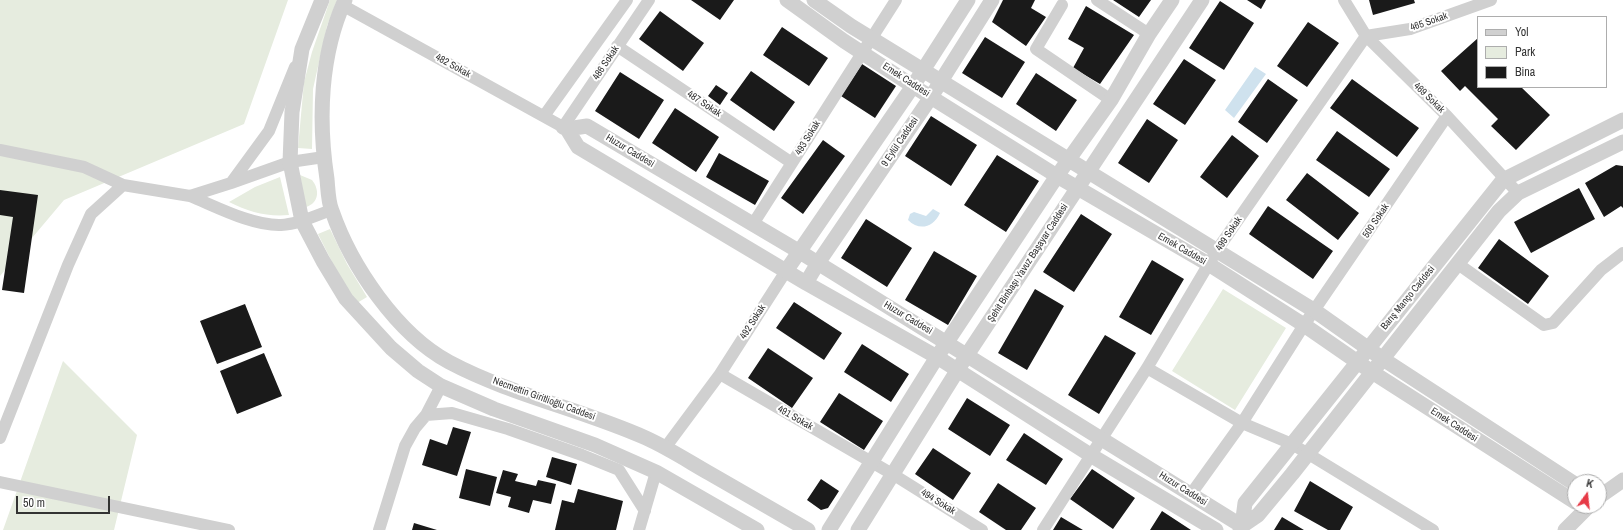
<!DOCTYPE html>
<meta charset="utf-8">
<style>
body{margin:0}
#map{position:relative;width:1623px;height:530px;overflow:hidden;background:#fff;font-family:"Archivo Narrow",sans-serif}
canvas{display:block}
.legend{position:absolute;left:1477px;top:16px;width:130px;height:72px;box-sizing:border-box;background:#fff;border:1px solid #adadad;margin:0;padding:5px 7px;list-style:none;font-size:12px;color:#333}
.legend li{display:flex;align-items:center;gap:8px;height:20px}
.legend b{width:20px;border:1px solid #adadad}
.north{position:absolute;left:1567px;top:474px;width:40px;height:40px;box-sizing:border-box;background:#fff;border:1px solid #adadad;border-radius:50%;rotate:15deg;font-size:11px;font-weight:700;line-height:16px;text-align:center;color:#333}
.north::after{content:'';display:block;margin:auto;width:14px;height:18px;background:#e63946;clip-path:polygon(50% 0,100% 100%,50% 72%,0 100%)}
.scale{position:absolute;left:16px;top:496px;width:94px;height:18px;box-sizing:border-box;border:2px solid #333;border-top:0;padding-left:5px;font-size:12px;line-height:14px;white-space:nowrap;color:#333;-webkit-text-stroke:3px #fff;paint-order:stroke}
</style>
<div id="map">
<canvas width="1623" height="530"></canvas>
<ul class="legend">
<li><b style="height:5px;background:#d0d0d0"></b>Yol</li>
<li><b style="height:11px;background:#e6ecdf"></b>Park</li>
<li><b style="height:11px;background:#1a1a1a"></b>Bina</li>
</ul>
<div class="north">K</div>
<div class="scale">50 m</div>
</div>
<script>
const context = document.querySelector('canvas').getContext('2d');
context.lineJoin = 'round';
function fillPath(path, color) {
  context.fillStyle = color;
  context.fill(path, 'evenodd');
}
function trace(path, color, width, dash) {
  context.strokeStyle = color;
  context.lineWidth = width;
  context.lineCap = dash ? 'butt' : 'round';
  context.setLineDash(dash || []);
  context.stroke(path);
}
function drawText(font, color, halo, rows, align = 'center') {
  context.font = font + ' "Archivo Narrow",sans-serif';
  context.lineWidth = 4;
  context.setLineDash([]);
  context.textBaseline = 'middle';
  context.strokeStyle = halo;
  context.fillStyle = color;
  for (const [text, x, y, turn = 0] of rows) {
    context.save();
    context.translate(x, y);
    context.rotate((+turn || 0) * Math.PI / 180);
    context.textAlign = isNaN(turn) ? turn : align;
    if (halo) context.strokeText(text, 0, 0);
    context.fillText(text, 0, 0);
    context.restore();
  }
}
const green = new Path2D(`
 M0,0H288L244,124L64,200L0,276Z
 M330,0H337L327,26L313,89L312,149L298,148L304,82L312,52Z
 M300,175L312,180C320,190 319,203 306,207Z
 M280,177L289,215C267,217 249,212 229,202L255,187Z
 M330,229L347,264L367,297L357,303L337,272L318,234Z
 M1223,289L1286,328L1235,410L1172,371Z
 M63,361L137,435L114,530H3Z`);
const water = new Path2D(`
 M1255,67L1266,74L1234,118L1225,110Z
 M933,209L940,213C933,228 919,231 908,220L910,214L914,212L926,216Z`);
const building = new Path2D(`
 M691,0H734L720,20Z
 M1003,0H1035L1031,8L1046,17L1026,46L992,22Z
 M1113,0H1151L1139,17Z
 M1247,0H1266L1261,9Z
 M1369,0H1414L1415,3L1373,15Z
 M1220,1L1254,23L1224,70L1189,48Z
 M1086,6L1134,35L1100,84L1073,68L1084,48L1068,39Z
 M660,11L704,43L683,71L639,39Z
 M1308,22L1339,43L1307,87L1277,66Z
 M782,27L828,58L809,86L763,55Z
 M985,37L1025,62L1002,98L962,73Z
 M1478,38V87H1521L1550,115L1516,150L1491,126L1498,119L1465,86L1460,91L1441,71Z
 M1184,59L1216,80L1185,125L1153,104Z
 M862,64L896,86L875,118L841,96Z
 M751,71L795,102L774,131L730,100Z
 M620,72L664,100L639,139L595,111Z
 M1036,73L1077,100L1056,131L1016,104Z
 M1268,79L1298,100L1267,143L1238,122Z
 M1352,79L1419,128L1397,157L1330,108Z
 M716,85L728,93L720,105L708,96Z
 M675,108L719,137L696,172L652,143Z
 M931,116L977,145L951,186L905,156Z
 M1147,119L1178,140L1149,183L1118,163Z
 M1337,131L1390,169L1369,197L1316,160Z
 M1232,135L1259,156L1227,198L1200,177Z
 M823,140L845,156L803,214L781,198Z
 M719,153L769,181L755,205L706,177Z
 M997,155L1039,181L1006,232L964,205Z
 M1616,165L1623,166V208L1621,206L1604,217L1585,183Z
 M1307,173L1359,213L1338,240L1286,200Z
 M1579,188L1595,219L1531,253L1514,222Z
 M0,190L38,195L24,293L2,290L13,217L0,215Z
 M1268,206L1333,251L1313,279L1249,234Z
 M1081,214L1112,234L1074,292L1043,272Z
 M866,219L912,248L887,287L841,258Z
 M1499,239L1549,276L1528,304L1478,268Z
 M934,251L977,276L948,325L905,300Z
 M1152,260L1184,279L1151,335L1119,317Z
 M1035,289L1064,306L1027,370L998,353Z
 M794,302L842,333L824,360L776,328Z
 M245,304L262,347L217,364L200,321Z
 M1105,335L1136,353L1099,414L1068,395Z
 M862,344L909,374L891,402L844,372Z
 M768,348L813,378L792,408L748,378Z
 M264,353L282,396L237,414L220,371Z
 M839,393L883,421L864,450L820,422Z
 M967,398L1010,425L990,456L948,429Z
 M453,427L471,432L457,476L422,465L430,439L447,445Z
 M1024,433L1063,459L1046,485L1006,460Z
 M933,448L971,473L953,500L915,474Z
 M552,457L577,464L571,485L546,477Z
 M466,469L497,477L490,506L459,498Z
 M1092,469L1135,498L1113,529L1070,499Z
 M503,470L518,474L515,481L536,486L538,480L556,484L551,504L533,500L529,513L508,507L511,497L496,493Z
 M821,479L839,491L828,508L821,510L807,500Z
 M1310,481L1353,507L1340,530H1328L1294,511Z
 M998,483L1036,508L1021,530H1006L979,512Z
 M578,489L623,501L616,530H555L562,500L574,503Z
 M1162,511L1191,530H1150Z
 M1061,517L1083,530H1053Z
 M1282,517L1304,530H1274Z
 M414,523L437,530H412Z`);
const minor = new Path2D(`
 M1097,0L1149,34
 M1344,0L1366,36L1447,116L1518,193
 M342,5L563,127L649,0
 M1062,5L1036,49L1111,100
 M617,46L792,163
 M295,67L269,131L231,183L190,196C215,206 252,226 281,225C298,224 315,216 331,210
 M544,116L627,0
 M0,150L84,167L123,185
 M231,183L290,162L324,157
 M753,224L896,0
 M1458,264L1544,325L1553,323L1601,270L1623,253
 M1147,368L1242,423L1292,444L1433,530
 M720,374L894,475L982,530
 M426,415L452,413L508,429L582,455L619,470L645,511
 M0,438L68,265L91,214L123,185L190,196
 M665,448L720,374L786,271
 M0,482L229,530
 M1191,494L1242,423L1304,325L1447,116
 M379,530L405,446L415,428L426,415L441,386
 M639,530L656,472
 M1043,530L1147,368L1217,250L1366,36L1410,29L1491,0`);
const tertiary = new Path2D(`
 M322,0L302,49L292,112L290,162L302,221L323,261L346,299L391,348L418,371L441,386L494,409L595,445L656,472L757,530
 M345,0C320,55 318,120 327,179C328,189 328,202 332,211C351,266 397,334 449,362C511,395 581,409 646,438C668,448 688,461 709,473C742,492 775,511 808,530
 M787,0L844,41L913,86L1057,176L1210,265L1304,325L1372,372L1575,502
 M814,0L851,26L1315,311L1383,359L1575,484
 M563,127L567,129L578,147L806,283L937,357L1092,456L1216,530
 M567,129L587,126L800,252L1242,526
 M786,271L913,86L968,0
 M806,283L818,263L931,97L992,0
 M1599,497L1623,480
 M1242,526L1258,515L1292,474L1499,211L1518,193L1623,142
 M829,530L937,357L1057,176L1111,100L1149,34L1172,0
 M858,530L967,355L1202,0
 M1240,530L1242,526L1245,503L1503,180L1623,120
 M1565,530L1589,506`);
const streetNames = [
 ["465 Sokak",1429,22,-19],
 ["486 Sokak",606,63,-56],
 ["482 Sokak",453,66,29],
 ["Emek Caddesi",906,80,33],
 ["469 Sokak",1429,98,44],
 ["487 Sokak",704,104,34],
 ["493 Sokak",808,138,-58],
 ["9 Eylül Caddesi",900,142,-56],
 ["Huzur Caddesi",630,151,31],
 ["500 Sokak",1376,221,-56],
 ["499 Sokak",1229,234,-56],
 ["Emek Caddesi",1182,249,30],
 ["Şehit Binbaşı Yavuz Başayar Caddesi",1028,263,-57],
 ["Barış Manço Caddesi",1408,298,-51],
 ["Huzur Caddesi",908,318,31],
 ["492 Sokak",753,322,-57],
 ["Necmettin Giritlioğlu Caddesi",544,399,20],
 ["491 Sokak",795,418,30],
 ["Emek Caddesi",1454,425,33],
 ["Huzur Caddesi",1183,489,32],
 ["494 Sokak",938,502,32]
];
fillPath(green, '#e6ecdf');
fillPath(water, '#cfe2ee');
fillPath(building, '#1a1a1a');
trace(minor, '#d0d0d0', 12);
trace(tertiary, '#d0d0d0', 15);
drawText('10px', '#333', '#fff', streetNames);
</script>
